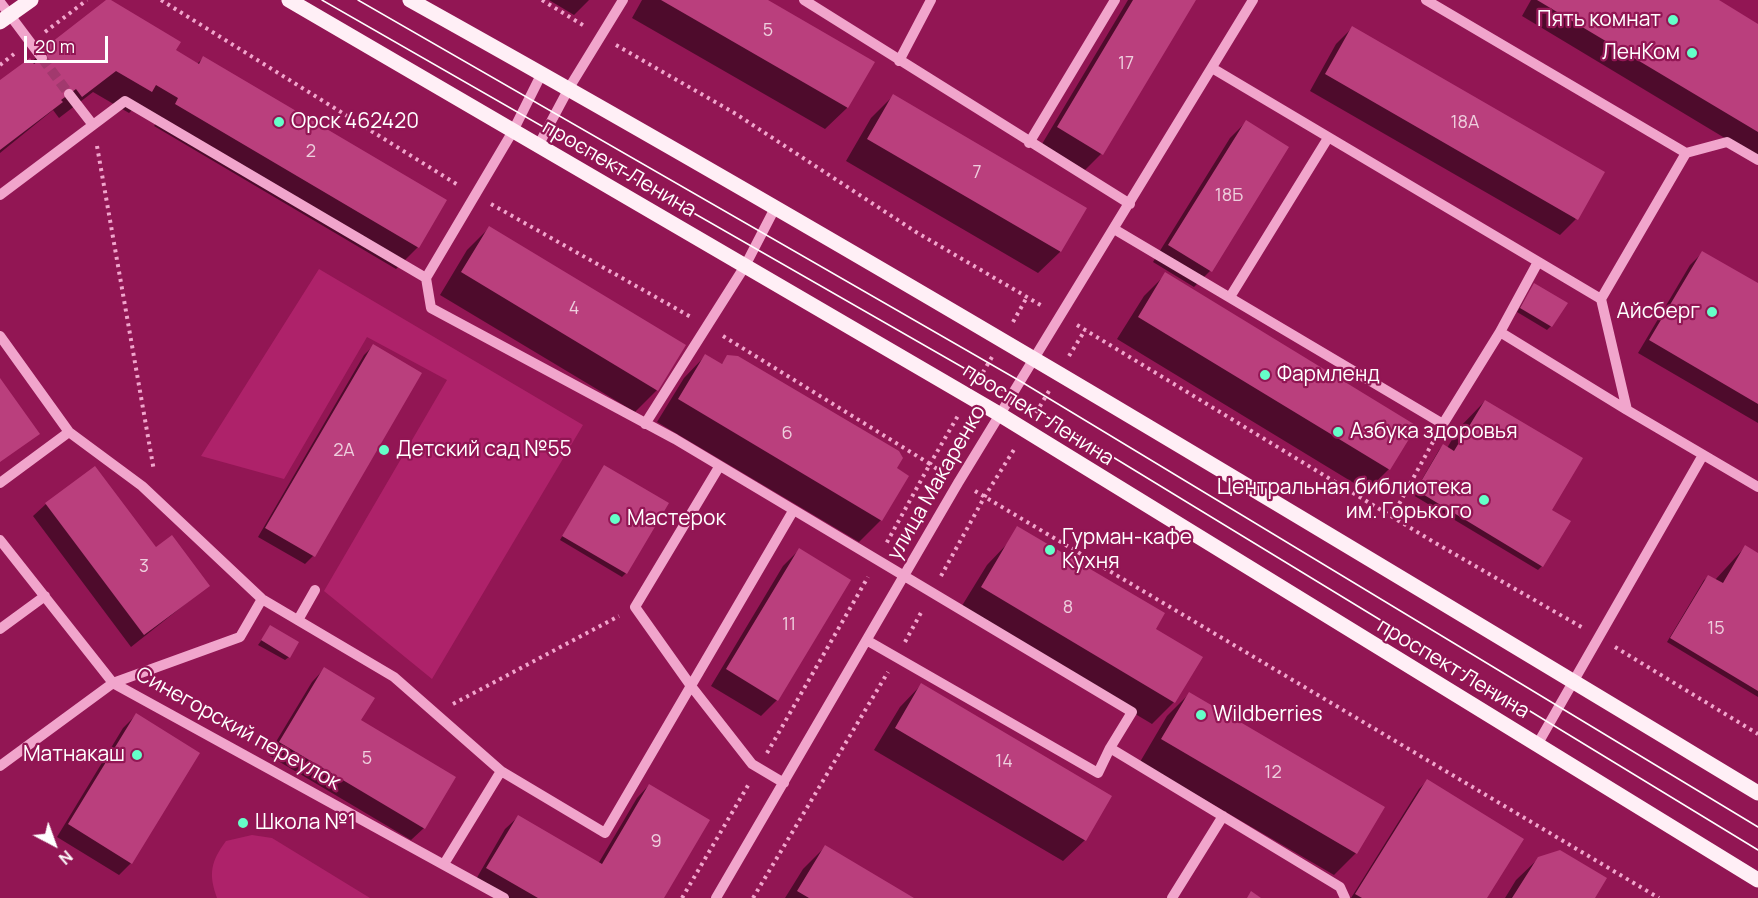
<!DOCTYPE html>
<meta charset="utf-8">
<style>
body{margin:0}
#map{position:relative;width:1758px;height:898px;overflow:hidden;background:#921654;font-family:Manrope,sans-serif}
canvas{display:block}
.north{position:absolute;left:24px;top:814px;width:60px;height:60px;-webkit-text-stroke:4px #921654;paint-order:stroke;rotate:139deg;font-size:16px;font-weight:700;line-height:24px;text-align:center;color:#fff}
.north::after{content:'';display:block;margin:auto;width:21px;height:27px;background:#fff;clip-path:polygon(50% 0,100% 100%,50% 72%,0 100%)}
.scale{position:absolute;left:24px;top:36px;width:84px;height:27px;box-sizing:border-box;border:3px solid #fff;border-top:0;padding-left:8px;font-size:18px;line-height:21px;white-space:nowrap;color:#fff;-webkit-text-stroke:4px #921654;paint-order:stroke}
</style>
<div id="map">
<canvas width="1758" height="898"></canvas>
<div class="north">N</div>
<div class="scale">20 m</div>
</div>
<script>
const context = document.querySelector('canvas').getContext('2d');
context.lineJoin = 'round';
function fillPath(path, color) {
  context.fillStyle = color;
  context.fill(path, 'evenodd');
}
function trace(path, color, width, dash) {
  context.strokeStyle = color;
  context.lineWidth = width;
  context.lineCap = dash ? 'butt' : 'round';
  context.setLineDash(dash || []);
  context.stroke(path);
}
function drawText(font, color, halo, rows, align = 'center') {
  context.font = font + ' Manrope,sans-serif';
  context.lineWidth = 4.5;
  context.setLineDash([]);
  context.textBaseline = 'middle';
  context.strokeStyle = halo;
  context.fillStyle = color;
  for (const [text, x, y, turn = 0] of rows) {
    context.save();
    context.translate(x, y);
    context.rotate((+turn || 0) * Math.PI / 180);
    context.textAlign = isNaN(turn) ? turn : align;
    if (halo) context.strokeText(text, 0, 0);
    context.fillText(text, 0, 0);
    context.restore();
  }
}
const green = new Path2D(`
 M319,269L583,425L432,679L324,591L447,380L367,337L284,479L201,456Z
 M252,835L272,838L370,898H217C208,874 211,861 226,841Z`);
const shadow = new Path2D(`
 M108,0L174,51L197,64L203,58L418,247L396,269L154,126L158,121L135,107L129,113L93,92L59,118L53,110L0,153V82L31,62Z
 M549,0H589L574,15Z
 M642,0H765L873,63L847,108L825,129L632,18Z
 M1128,0H1194L1101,154L1085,170L1042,144Z
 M1531,0H1716L1758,25V158L1522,16Z
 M1352,28L1576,219L1560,235L1310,91L1336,44Z
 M893,96L1085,209L1060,252L1038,273L846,161L871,118Z
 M1246,122L1210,271L1194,287L1153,262L1230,138Z
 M489,228L657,390L635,412L440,295L467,250Z
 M1702,253L1758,285V423L1638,353L1690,265Z
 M1166,274L1389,469L1367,491L1117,339L1144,296Z
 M1534,285L1551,326L1547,330L1517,312Z
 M373,346L313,556L305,564L258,537L364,355Z
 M705,356L721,365L728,357L896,467L881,520L859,542L657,422L684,378Z
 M1485,401L1550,510L1542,566L1538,570L1413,495L1439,450L1443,446L1447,448L1459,428Z
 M604,467L626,573L622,577L560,540Z
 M46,504L156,550L208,586L131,647L33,516Z
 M1017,528L1155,628L1174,702L1152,724L960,609L987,565L1007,544Z
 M1745,547L1758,555V697L1667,642L1704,580L1708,577L1715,580Z
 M799,550L777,700L761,716L711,686L783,566Z
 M271,627L289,657L285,660L258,645Z
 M324,669L359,721L424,828L411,840L268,755L312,682Z
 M921,685L1085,840L1063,861L874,750L900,707Z
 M1189,694L1356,853L1334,875L1140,762L1167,716Z
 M136,715L131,863L119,875L57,837L123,728Z
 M1427,781L1485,898H1351L1419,789Z
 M649,785L662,898H504L475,881L505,829L518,817L598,864L637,798Z
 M825,847L911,898H785L803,869Z
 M1539,858L1593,898H1505L1516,880Z`);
const building = new Path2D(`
 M106,0H111L181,42L176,50L199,64L203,56L447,200L419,248L175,104L178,98L156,85L152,92L116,71L82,97L76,89L61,100L63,102L0,150V80L30,58L34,64L47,55L43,49Z
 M661,0H768L875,62L848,108Z
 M1133,0H1196L1103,155L1057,127Z
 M1537,0H1719L1758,24V132Z
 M1352,26L1605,172L1578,220L1325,74Z
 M893,94L1087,208L1061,252L867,139Z
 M1246,120L1289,147L1212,272L1168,245Z
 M489,226L686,345L658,391L461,272Z
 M1702,251L1758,283V404L1649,340Z
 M1165,272L1417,426L1390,470L1138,317Z
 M1534,283L1568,303L1552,327L1520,308Z
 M373,344L422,373L315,557L265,528Z
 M705,354L722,364L727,355L738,356L899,451L903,458L897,468L909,476L882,521L678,399Z
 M0,378L40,434L0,462Z
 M1485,400L1583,458L1552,510L1571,521L1543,567L1416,490L1443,444L1454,451Z
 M604,465L669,503L627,574L562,536Z
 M95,466L156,547L172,535L210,586L144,635L45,503Z
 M1017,526L1165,613L1156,629L1203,657L1175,703L981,587Z
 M1745,545L1758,553V691L1670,638L1708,575L1723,583Z
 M799,548L851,580L778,701L726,669Z
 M270,625L299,642L290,658L261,640Z
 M324,667L375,698L361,720L456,777L425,829L279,742Z
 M921,683L1112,796L1086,841L895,728Z
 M1189,692L1385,807L1357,854L1161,739Z
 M136,713L200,753L132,864L68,824Z
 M1427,779L1524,839L1487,898H1362L1355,894Z
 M649,784L710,820L664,898H538L486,868L518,815L602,864Z
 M825,845L914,898H809L797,891Z
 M1560,850L1607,878L1595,898H1512L1538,857Z
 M1251,891L1261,898H1247Z`);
const minorTunnel = new Path2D(`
 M42,58L69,94`);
const path = new Path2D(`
 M161,0L458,185
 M542,0L586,27
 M45,32L87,0
 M616,45L736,114L916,232L1044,307
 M0,65L14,54
 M97,146L154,471
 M491,204L691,317
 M1013,322L1027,297
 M1077,325L1432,541L1583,628
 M723,336L930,464L886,544
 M1069,356L1085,330
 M979,379L992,357
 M1036,413L1049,391
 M943,473L930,464L959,414
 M975,491L1659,898
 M1392,517L1434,440
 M941,576L985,496L1015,448
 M905,642L923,609
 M1615,647L1758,734
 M453,704L619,616
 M767,753L868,577
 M682,898L750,782
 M753,898L888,672`);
const minor = new Path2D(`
 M804,0L1130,204
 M1426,0L1686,153L1727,142L1758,160
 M0,2L42,58
 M899,61L931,0
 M1212,68L1601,299
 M69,94L93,125
 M1029,143L1115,0
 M538,146L569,88L623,0
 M1686,153L1601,299L1627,410L1758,487
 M0,195L125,101L426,278L513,131L542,73
 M1114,229L1443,424L1500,332L1627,410
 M426,278L431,308L675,439L1132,712L1110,748L1340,887L1345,898
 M1230,297L1328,138
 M1500,332L1538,262
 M0,336L69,432L142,486L262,599L394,677L501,771L605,833L793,511
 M645,424L745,266L775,208
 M719,467L635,607L691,686L752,764L784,783
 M0,483L69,432
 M0,540L113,683L504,898
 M298,620L315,590
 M0,629L45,596
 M868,641L1098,773L1110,748
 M1537,745L1703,455
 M0,766L113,683L240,637L262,599
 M444,864L501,771
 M716,898L958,483L1253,0
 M1172,898L1223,816`);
const major = new Path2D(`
 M289,0L999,414L1758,880
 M410,0C866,254 1312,524 1758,793
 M0,22L31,0`);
const tram = new Path2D(`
 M322,0L1011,395L1758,850
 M358,0L1020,381L1758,827`);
const markers = [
 [1673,20,6,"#65ffc9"],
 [1692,53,6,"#65ffc9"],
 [279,122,6,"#65ffc9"],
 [1712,312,6,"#65ffc9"],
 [1265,375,6,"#65ffc9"],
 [1338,432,6,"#65ffc9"],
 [384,450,6,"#65ffc9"],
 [1484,500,6,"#65ffc9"],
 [615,519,6,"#65ffc9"],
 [1050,550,6,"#65ffc9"],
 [1201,715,6,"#65ffc9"],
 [137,755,6,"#65ffc9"],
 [243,823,6,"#65ffc9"]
];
const numberNames = [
 ["5",768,31],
 ["17",1126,64],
 ["18А",1465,123],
 ["2",311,152],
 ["7",977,173],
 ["18Б",1229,196],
 ["4",574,309],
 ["6",787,434],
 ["2А",344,451],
 ["3",144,567],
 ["8",1068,608],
 ["11",789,625],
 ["15",1716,629],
 ["5",367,759],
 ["14",1004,762],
 ["12",1273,773],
 ["9",656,842]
];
const poiNames = [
 ["Пять комнат",1661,20,"right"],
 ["ЛенКом",1680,53,"right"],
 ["Орск 462420",291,122],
 ["Айсберг",1700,312,"right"],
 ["Фармленд",1277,375],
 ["Азбука здоровья",1350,432],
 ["Детский сад №55",396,450],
 ["Центральная библиотека",1472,488,"right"],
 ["им. Горького",1472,512,"right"],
 ["Мастерок",627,519],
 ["Гурман-кафе",1062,538],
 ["Кухня",1062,562],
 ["Wildberries",1213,715],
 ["Матнакаш",125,755,"right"],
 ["Школа №1",255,823]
];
const streetNames = [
 ["проспект Ленина",619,169,30],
 ["проспект Ленина",1038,415,32],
 ["улица Макаренко",937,483,-60],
 ["проспект Ленина",1453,669,31],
 ["Синегорский переулок",238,729,29]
];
fillPath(green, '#ae226a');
fillPath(shadow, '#0007');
fillPath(building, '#ba3f7d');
trace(minorTunnel, '#a2396e', 10, [10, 5]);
trace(path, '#f1a5cc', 4, [3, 4.5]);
trace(minor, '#f1a5cc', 10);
trace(major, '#ffeff6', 15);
trace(tram, '#fff', 1.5);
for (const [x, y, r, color] of markers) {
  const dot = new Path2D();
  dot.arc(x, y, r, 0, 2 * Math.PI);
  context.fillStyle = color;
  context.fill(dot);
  trace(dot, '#921654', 2);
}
drawText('18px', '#eecfde', null, numberNames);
drawText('21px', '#fff', '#921654', poiNames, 'left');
drawText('21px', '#fff', '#921654', streetNames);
</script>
